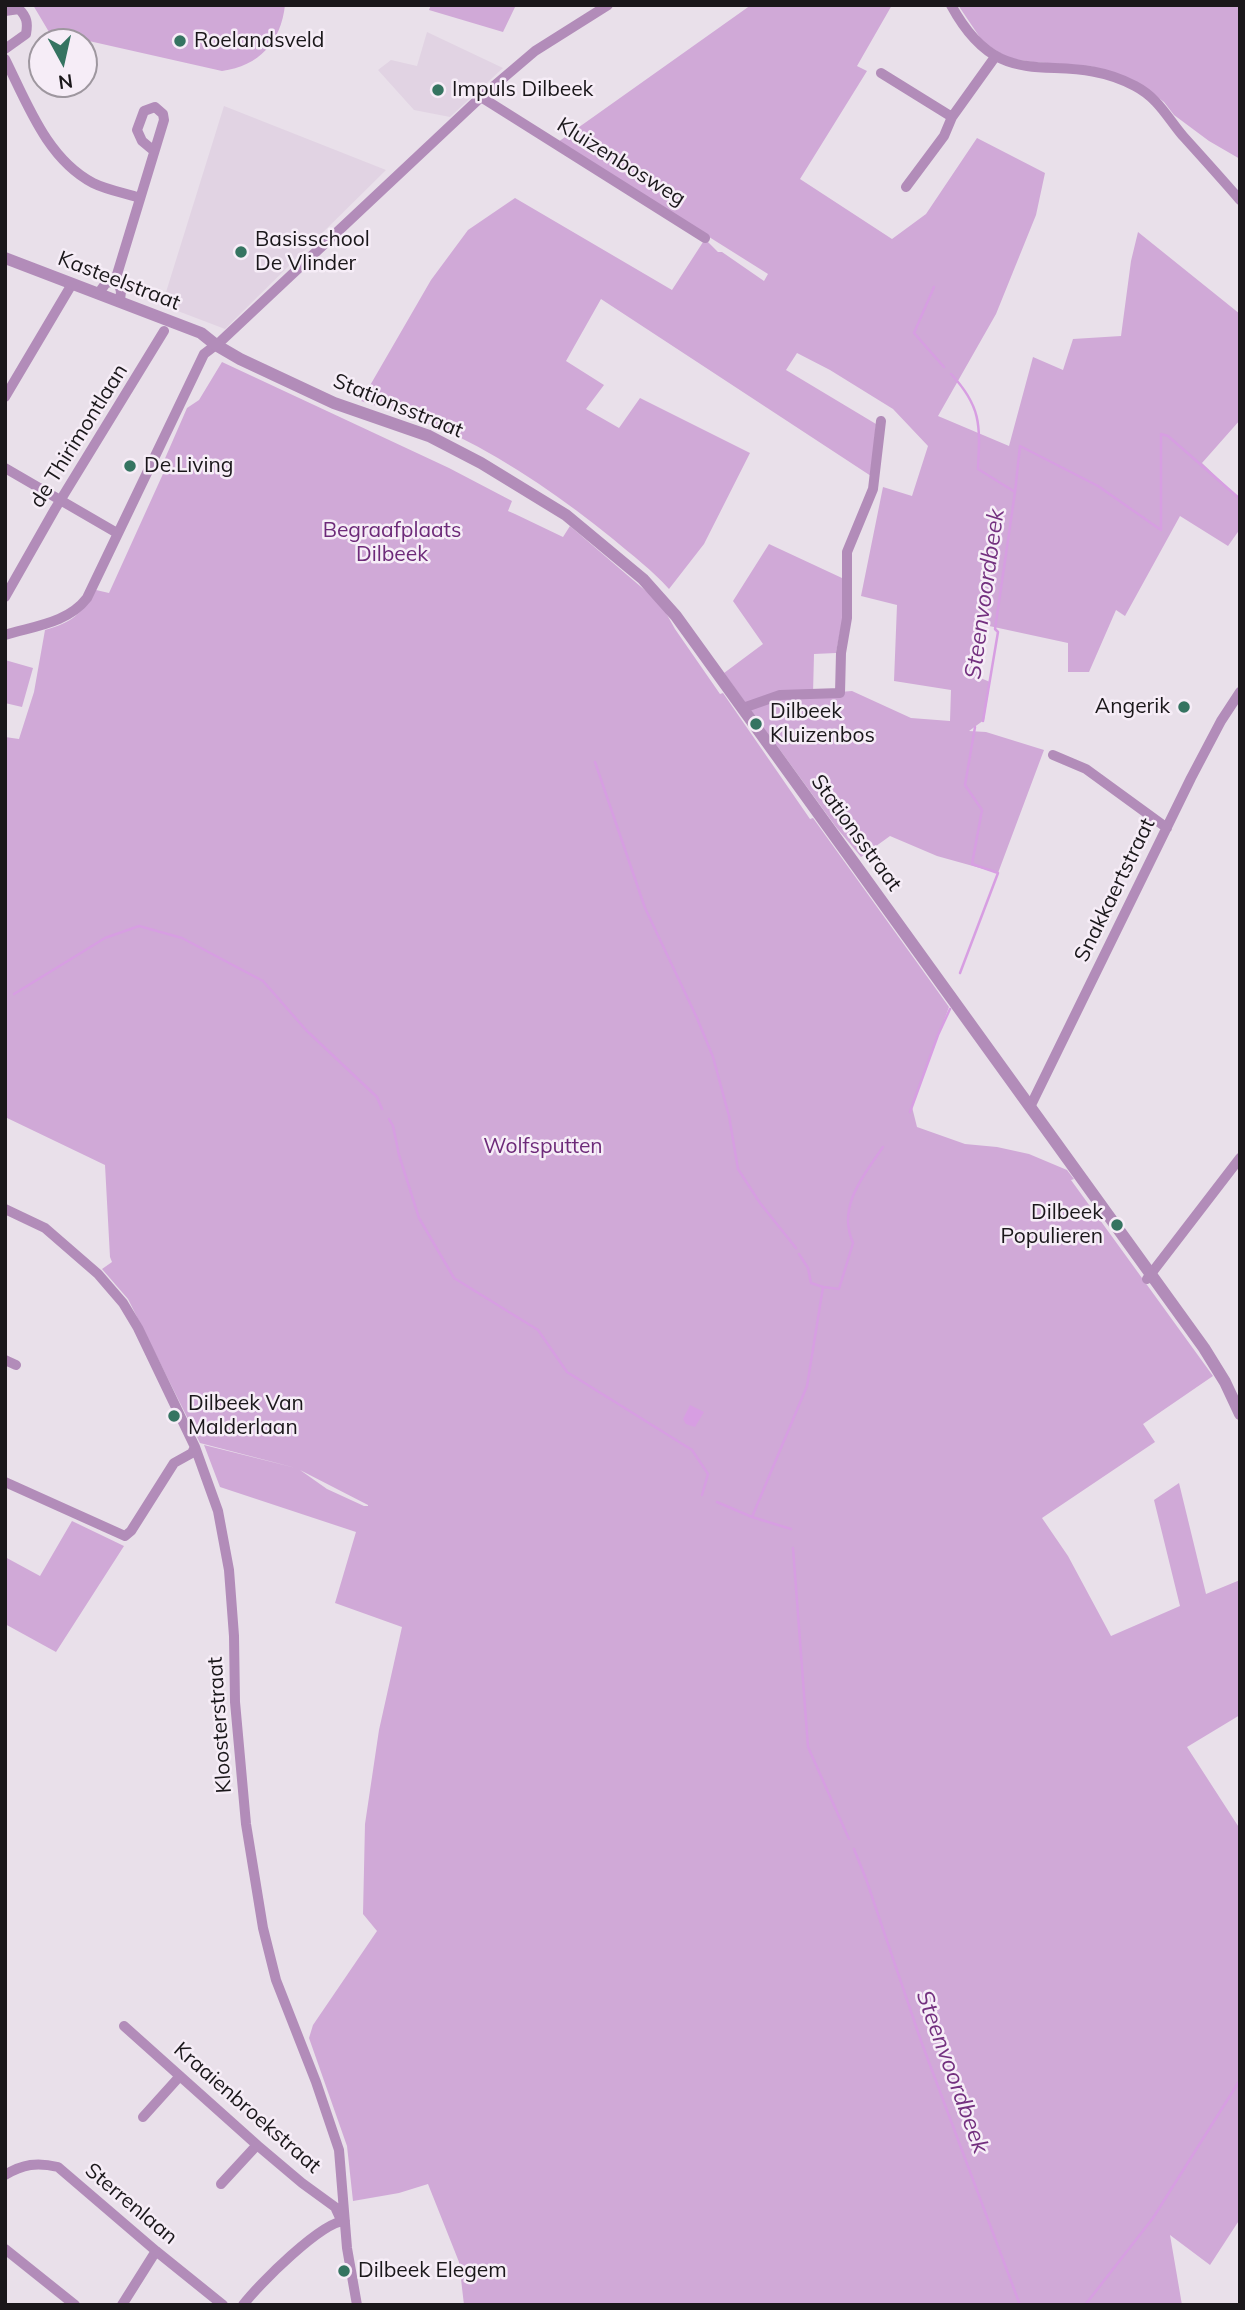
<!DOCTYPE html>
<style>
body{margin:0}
#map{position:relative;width:1245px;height:2310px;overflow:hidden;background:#e9e0ea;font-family:Mulish,sans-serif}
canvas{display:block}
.frame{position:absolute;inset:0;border:7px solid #1a171a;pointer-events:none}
.north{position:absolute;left:28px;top:28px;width:70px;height:70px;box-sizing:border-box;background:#f6edf7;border:2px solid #9e979f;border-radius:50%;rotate:172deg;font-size:19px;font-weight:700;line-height:28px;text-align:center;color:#1a171a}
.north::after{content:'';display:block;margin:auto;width:24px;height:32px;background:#357461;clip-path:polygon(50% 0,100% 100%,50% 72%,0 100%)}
</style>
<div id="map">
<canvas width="1245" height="2310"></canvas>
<div class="frame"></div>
<div class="north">N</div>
</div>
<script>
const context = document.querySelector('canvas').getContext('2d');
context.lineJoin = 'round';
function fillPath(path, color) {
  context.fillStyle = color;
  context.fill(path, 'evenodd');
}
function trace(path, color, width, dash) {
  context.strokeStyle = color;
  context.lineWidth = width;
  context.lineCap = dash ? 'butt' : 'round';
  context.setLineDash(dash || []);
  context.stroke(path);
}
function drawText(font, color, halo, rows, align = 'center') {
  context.font = font + ' Mulish,sans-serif';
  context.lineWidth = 5;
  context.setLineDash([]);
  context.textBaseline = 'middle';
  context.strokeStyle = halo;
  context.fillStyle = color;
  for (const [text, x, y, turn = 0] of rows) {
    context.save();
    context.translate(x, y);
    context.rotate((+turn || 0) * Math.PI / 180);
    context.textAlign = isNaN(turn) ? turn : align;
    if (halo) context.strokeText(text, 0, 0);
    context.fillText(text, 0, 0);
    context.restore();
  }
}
const built = new Path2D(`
 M427,32L503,68L450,117L414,110L378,70L391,60L417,66Z
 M224,106L386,170L225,329L162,305Z`);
const green = new Path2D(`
 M33,5H285C281,42 259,66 222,71L49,32Z
 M431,5H516L503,32L429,10Z
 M751,5H892L857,66L867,71L800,179L892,239L926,214L977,138L1045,173L1036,215L996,314L938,416L1009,446L1033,357L1063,370L1073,339L1121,336L1131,261L1138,232L1240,314V420L1202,463L1240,499V529L1228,546L1180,516L1125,616L1116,610L1089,672H1068V643L980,624L978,677L990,682L984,720L969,731L986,732L1044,750L998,873L937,856L890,836L861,857L836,827L724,673L763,644L733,601L769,544L842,578L843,617L836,653L814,654L813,694L852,691L911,718L950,721L951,690L894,681L897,605L861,596L883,487L912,496L928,446L893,409L830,370L797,353L786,370L876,424L871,476L601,299L566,361L604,385L586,409L619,428L640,398L750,453L704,544L669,589C652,570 632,555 613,539C565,500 512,463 457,436C426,421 393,411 361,401L431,280L468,230L515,198L672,290L705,239L718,252H722L764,281L768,274L558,142Z
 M958,5H1240V159L1209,141L1174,115L1164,102L1143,86L1091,66L1033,62L1008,58L983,42Z
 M222,362L449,468L512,501L508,511L515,514L563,537L570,526L661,604L675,629L720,694L723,693L810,819L813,818L949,1007L912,1107L917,1127L965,1144L997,1147L1029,1154L1067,1170L1074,1179L1071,1180L1213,1376L1143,1424L1155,1442L1042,1518L1068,1556L1111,1636L1180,1606L1154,1500L1179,1483L1206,1594L1240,1580V1715L1187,1747L1240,1829V2219L1210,2265L1170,2235L1182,2305H464L459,2262L428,2184L399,2193L353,2201L347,2146L309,2038L313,2025L377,1931L363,1914L365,1824L379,1730L402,1627L335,1603L356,1532L220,1487L204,1445L296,1468L200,1443L128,1299L102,1269L112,1262L110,1257L105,1165L5,1117V737L19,739L34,692L45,630C73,622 81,614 96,590L109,593L167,465L163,463L187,408L199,400ZM300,1470L368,1505V1506H364L327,1489Z
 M5,660L33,668L22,707L5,703Z
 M72,1521L124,1546L56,1652L5,1624V1557L40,1576Z`);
const water = new Path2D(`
 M690,1405L704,1412L695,1427L686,1424L683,1419Z`);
const stream = new Path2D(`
 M934,287L914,333L944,367
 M951,374C982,407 980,426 978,469L1015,492L995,629L998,632L983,721
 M1015,492L1020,446L1098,486L1161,530V434L1168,436L1240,499
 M595,762L645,908L697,1018L713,1057L729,1116L738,1169L760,1203L796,1248
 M960,973L998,873L972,864L982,810L965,785L975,727
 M14,994L105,938L139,926L182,938L263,981L306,1030L377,1097L382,1109
 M910,1112L938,1035L950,1009
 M389,1119L393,1126L399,1155L419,1218L454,1278L538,1330L567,1372L692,1450L708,1474L702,1495
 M799,1254L808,1268L811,1283L823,1287
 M717,1502L752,1517
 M791,1529L752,1517L807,1386L823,1287L839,1289L853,1243C837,1207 863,1176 883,1147
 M793,1548L808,1747L849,1839
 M854,1849L866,1879L921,2041L1020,2305
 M1085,2305L1153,2218L1240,2080`);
const minor = new Path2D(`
 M951,5C1004,103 1058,45 1135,86C1158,98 1167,117 1183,136C1202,157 1221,178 1240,200
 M5,11L19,9C27,17 28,23 26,34L5,49
 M5,59C27,103 47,159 93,183C107,190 125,193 140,198
 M881,73L952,117L995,57
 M481,97L705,238
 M906,187L944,136L952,117
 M115,281C122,288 122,293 119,302
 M98,294L106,283L115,281L164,120L163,114L155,107L144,111L137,130L142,141L154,151
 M5,397L72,284
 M5,468L117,533
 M5,597L55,509L164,331
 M5,635C34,626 68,623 87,598L204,354L221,341L481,97L535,51L608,5
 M743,708L780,695L840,693L841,653L847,618V552L873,489L881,421
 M1053,755L1086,769L1167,828
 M1030,1107L1191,778L1221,721L1240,692
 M5,1209L45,1228L98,1274L123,1303L138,1328L195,1447L218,1511L229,1570L234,1636L235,1702L246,1824L263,1928L276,1980L316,2082L339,2150L347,2248L357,2305
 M1147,1279L1240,1158
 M5,1360L16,1365
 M5,1482L125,1536L131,1531L174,1463L192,1453L195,1447
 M124,2026L257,2145L302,2183L335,2207L341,2220
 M143,2117L180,2076
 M5,2175C23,2164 37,2162 58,2167L156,2251L223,2305
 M221,2184L257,2145
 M5,2249L75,2305
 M122,2305L156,2251
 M243,2305C258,2285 322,2221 345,2221`);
const tertiary = new Path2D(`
 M5,258L201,333L216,345L240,359L334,403L429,436L481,463L566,515L643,579L676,616L1204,1348L1225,1382L1240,1414`);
const markers = [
 [180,41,7,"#357461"],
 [438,90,7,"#357461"],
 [241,252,7,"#357461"],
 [130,466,7,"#357461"],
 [1184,707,7,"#357461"],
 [756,724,7,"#357461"],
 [1117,1225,7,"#357461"],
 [174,1416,7,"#357461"],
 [344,2271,7,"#357461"]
];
const poiNames = [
 ["Roelandsveld",194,41],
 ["Impuls Dilbeek",452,90],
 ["Basisschool",255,240],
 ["De Vlinder",255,264],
 ["De.Living",144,466],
 ["Angerik",1170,707,"right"],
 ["Dilbeek",770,712],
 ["Kluizenbos",770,736],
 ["Dilbeek",1103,1213,"right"],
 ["Populieren",1103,1237,"right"],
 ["Dilbeek Van",188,1404],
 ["Malderlaan",188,1428],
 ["Dilbeek Elegem",358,2271]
];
const streetNames = [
 ["Kluizenbosweg",621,162,32],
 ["Kasteelstraat",119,281,21],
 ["Stationsstraat",398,406,22],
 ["de Thirimontlaan",79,436,-58],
 ["Stationsstraat",856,833,54],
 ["Snakkaertstraat",1115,890,-64],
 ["Kloosterstraat",220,1725,-94],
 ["Kraaienbroekstraat",247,2108,41],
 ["Sterrenlaan",131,2204,40]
];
const parkNames = [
 ["Begraafplaats",392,531],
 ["Dilbeek",392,555],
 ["Wolfsputten",543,1147]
];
const waterNames = [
 ["Steenvoordbeek",985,594,-82],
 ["Steenvoordbeek",952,2072,70]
];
fillPath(built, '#e1d3e3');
fillPath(green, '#d0a9d7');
fillPath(water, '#d79ee2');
trace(stream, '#d79ee2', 2.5);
trace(minor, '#b28cb9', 10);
trace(tertiary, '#b28cb9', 12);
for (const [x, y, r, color] of markers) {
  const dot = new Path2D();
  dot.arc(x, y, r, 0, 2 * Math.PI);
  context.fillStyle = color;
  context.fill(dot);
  trace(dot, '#f6edf7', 2.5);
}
drawText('21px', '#1a171a', '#f6edf7', poiNames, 'left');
drawText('21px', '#1a171a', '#f6edf7', streetNames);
drawText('21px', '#6d2a79', '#f6edf7', parkNames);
drawText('italic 23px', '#73307f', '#f6edf7', waterNames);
</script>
